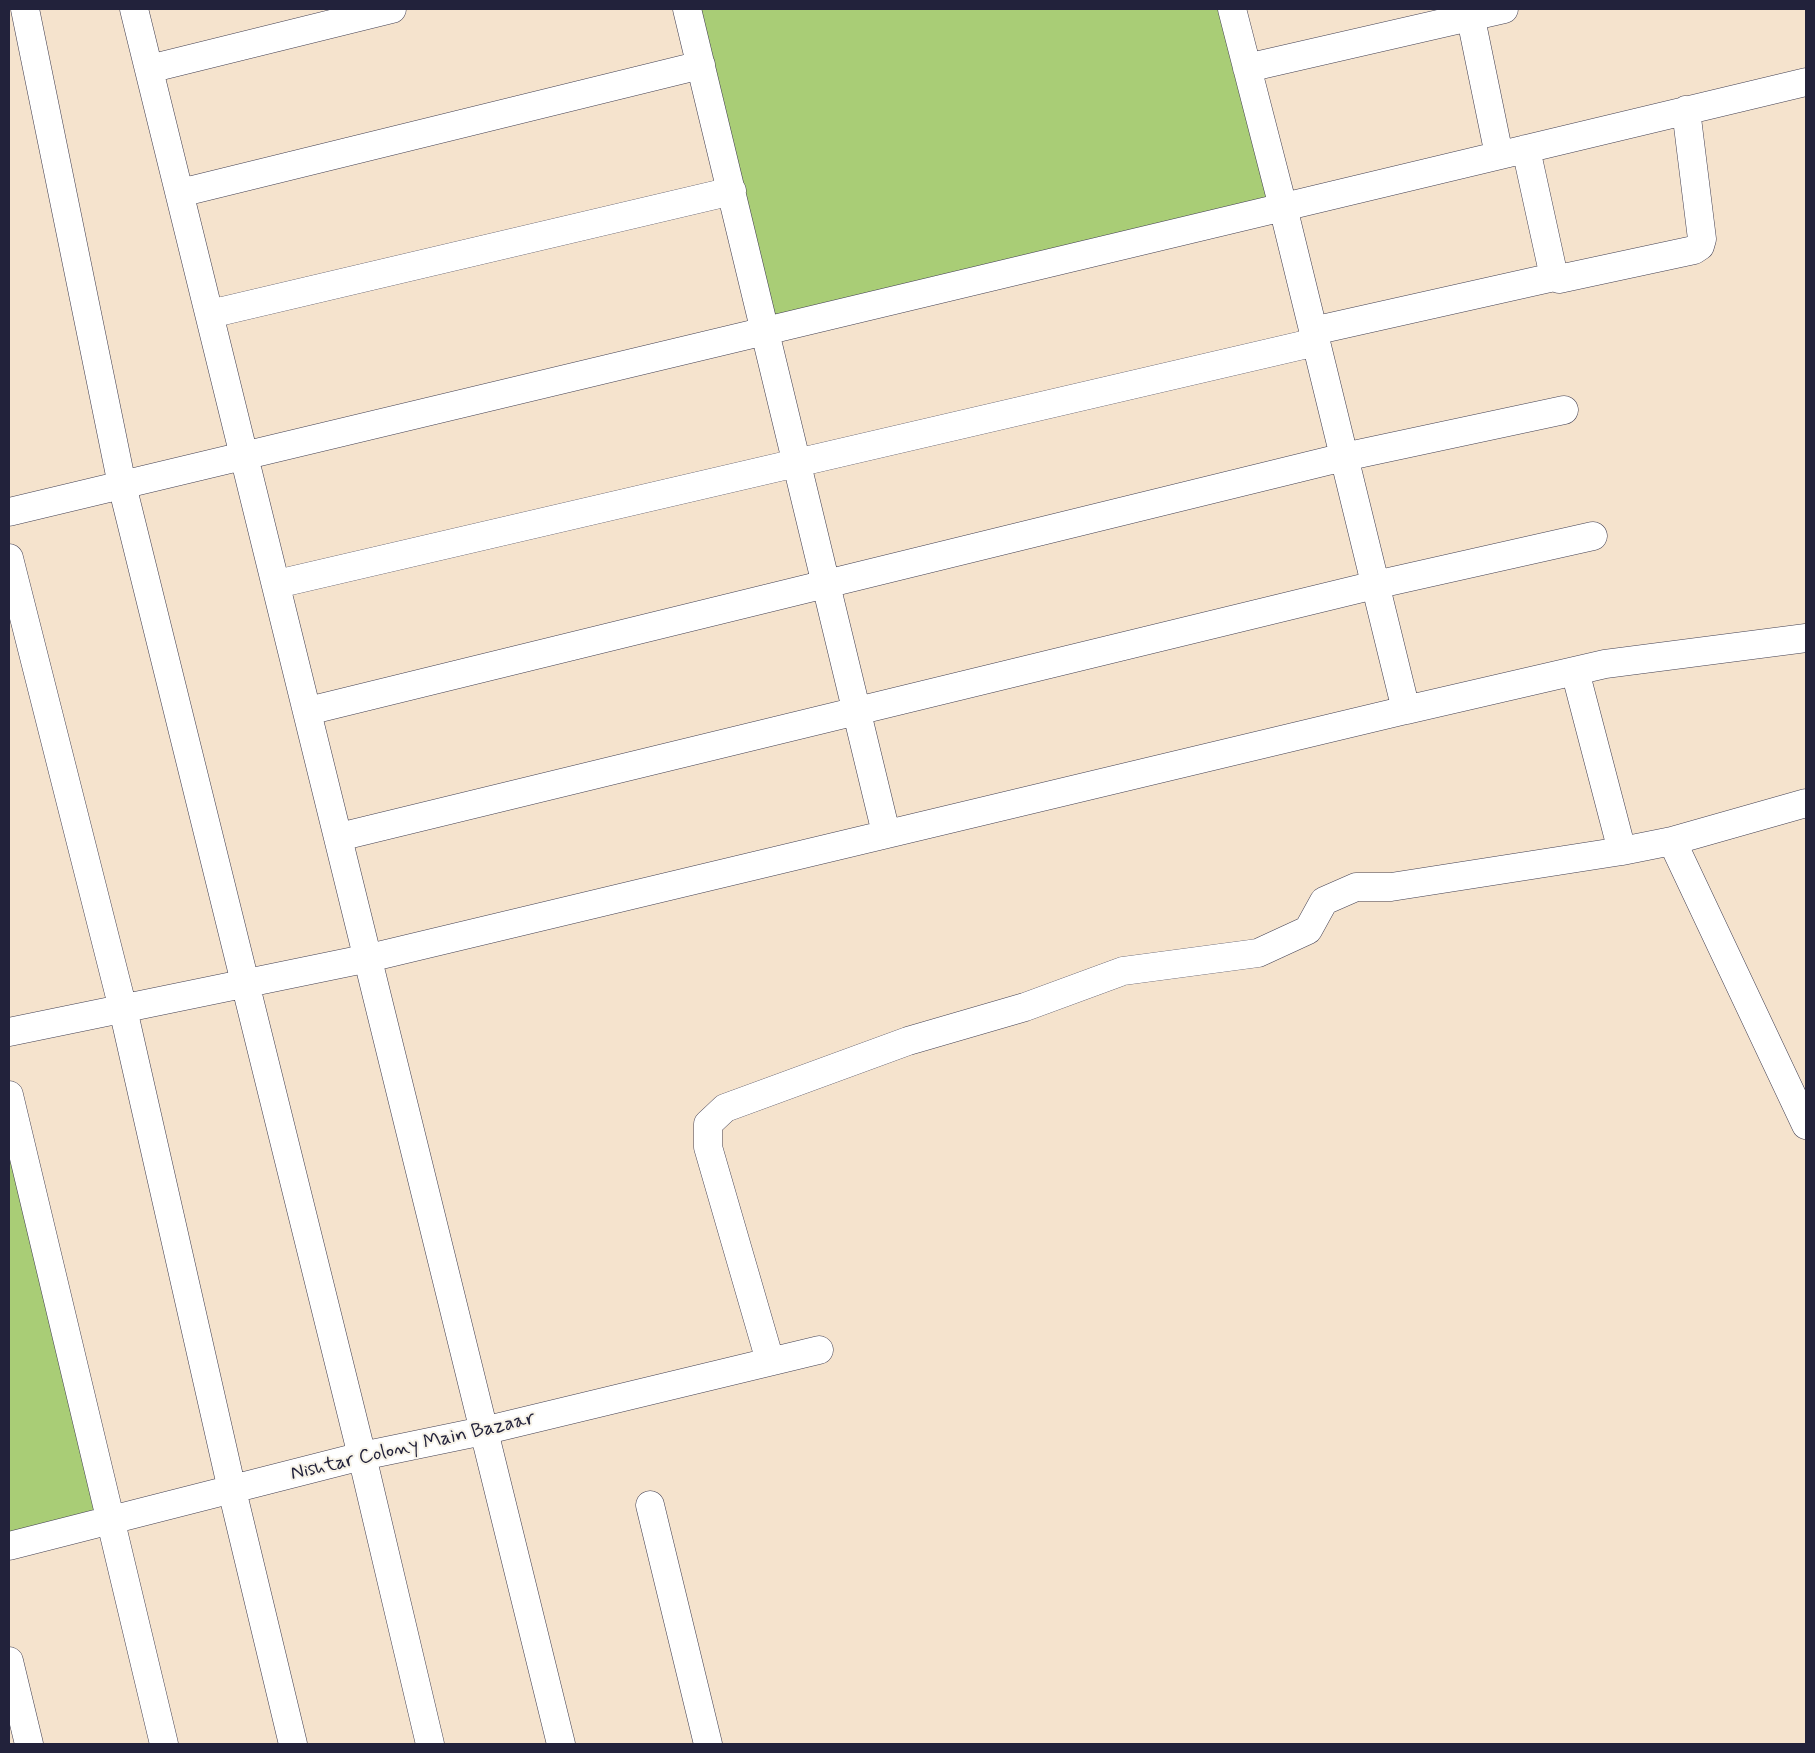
<!DOCTYPE html>
<style>
body{margin:0}
#map{position:relative;width:1815px;height:1753px;overflow:hidden;background:#f5e3cd;font-family:Mynerve,sans-serif}
canvas{display:block}
.frame{position:absolute;inset:0;border:10px solid #22223b;pointer-events:none}
</style>
<div id="map">
<canvas width="1815" height="1753"></canvas>
<div class="frame"></div>
</div>
<script>
const context = document.querySelector('canvas').getContext('2d');
context.lineJoin = 'round';
function fillPath(path, color) {
  context.fillStyle = color;
  context.fill(path, 'evenodd');
}
function trace(path, color, width, dash) {
  context.strokeStyle = color;
  context.lineWidth = width;
  context.lineCap = dash ? 'butt' : 'round';
  context.setLineDash(dash || []);
  context.stroke(path);
}
function drawText(font, color, halo, rows, align = 'center') {
  context.font = font + ' Mynerve,sans-serif';
  context.lineWidth = 4;
  context.setLineDash([]);
  context.textBaseline = 'middle';
  context.strokeStyle = halo;
  context.fillStyle = color;
  for (const [text, x, y, turn = 0] of rows) {
    context.save();
    context.translate(x, y);
    context.rotate((+turn || 0) * Math.PI / 180);
    context.textAlign = isNaN(turn) ? turn : align;
    if (halo) context.strokeText(text, 0, 0);
    context.fillText(text, 0, 0);
    context.restore();
  }
}
const green = new Path2D(`
 M687,9H1232L1283,207L766,331Z
 M9,1095L110,1521L9,1546Z`);
const minor = new Path2D(`
 M25,9L122,485L362,1456L430,1744
 M134,9L561,1744
 M687,9L886,833
 M1469,9L1499,155
 M1247,68L1504,9
 M149,69L392,9
 M1526,149L1554,277L1559,279L1694,250L1700,246L1702,239L1686,110
 M180,193L701,65
 M210,314L732,191
 M1313,331L1554,277
 M9,512L1806,82
 M9,558L123,1009L232,1490L293,1744
 M277,584L1316,342
 M1406,710L1605,664L1806,638
 M308,711L1344,457L1564,410
 M339,837L1375,585L1593,536
 M1672,841L1806,803
 M1622,851L1672,841L1806,1125
 M9,1032L369,958L1406,710L1283,207L1232,9
 M9,1095L164,1744
 M770,1361L708,1147V1124L725,1108L908,1041L1025,1007L1123,971L1258,953L1308,930L1324,901L1356,887H1391L1622,851L1575,671
 M650,1505L708,1744
 M9,1546L362,1456L483,1431L819,1350
 M9,1661L29,1744`);
const streetNames = [
 ["Nishtar Colony Main Bazaar",413,1447,-13]
];
fillPath(green, '#a9cd76');
trace(minor, '#423f51', 29);
trace(minor, '#fff', 28);
drawText('20px', '#22223b', '#f7f3e8', streetNames);
</script>
